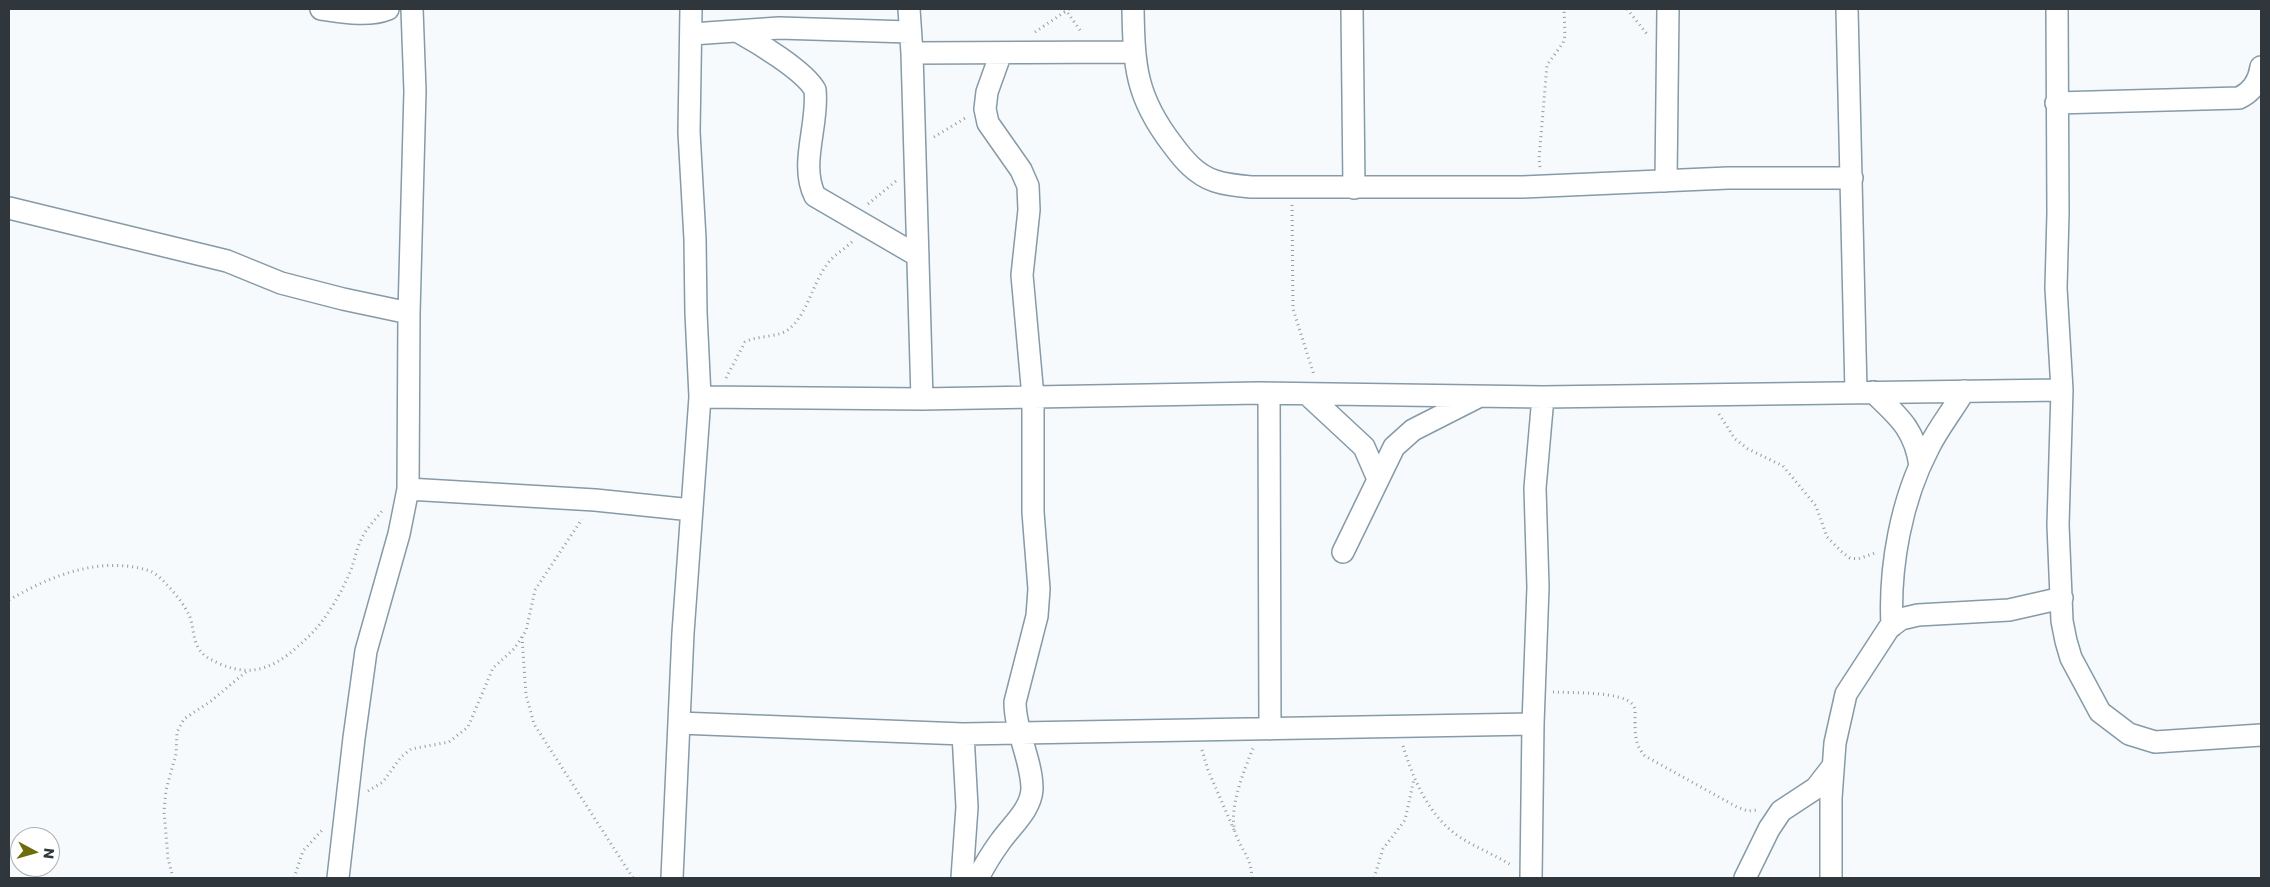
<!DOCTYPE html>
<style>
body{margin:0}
#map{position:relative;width:2270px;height:887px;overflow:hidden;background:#f6fafd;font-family:Poppins,sans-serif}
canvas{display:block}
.frame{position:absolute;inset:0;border:10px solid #2f373d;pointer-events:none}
.north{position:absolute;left:10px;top:827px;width:50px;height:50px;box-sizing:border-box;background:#fff;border:1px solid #acafb1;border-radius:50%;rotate:96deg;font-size:14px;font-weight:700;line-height:20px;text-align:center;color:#2f373d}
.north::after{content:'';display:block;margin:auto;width:18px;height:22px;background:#6f6c0b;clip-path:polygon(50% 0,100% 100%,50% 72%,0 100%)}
</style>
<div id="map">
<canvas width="2270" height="887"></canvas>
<div class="frame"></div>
<div class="north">N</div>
</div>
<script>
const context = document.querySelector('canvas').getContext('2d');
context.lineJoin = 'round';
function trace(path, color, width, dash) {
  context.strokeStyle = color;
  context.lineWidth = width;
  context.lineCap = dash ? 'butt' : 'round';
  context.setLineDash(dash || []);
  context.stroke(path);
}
const path = new Path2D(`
 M1065,9L1082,33
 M1627,9L1647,34
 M1035,32L1069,9
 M934,137L967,117
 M1540,167L1539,159L1547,65L1563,43L1565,36L1564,9
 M868,204L896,181
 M1292,205L1293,309L1314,375
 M726,378L745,342C758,335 778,338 789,329C808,313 812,285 826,266C833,255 845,249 854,240
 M1719,414L1735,439L1748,449L1783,466L1816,506L1827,537L1842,552L1850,558L1858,559L1875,553
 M9,600C50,576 101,555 150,571C161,575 183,602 188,613C194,623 192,639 199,649C204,657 212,660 220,664C257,680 281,663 307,638C325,622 344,589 352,567C355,558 357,547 362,538C366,529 375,520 382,511
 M522,637L526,695L534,724L633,878
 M1553,692C1570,693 1623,691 1633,705C1636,709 1635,715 1635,720C1635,734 1635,745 1645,756L1737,807L1748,811L1758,810
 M1403,746C1414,781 1429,817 1461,838C1477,848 1495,855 1511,865
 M1202,750L1208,770L1234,830
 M368,791L383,782L401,757L411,749L449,742L468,727L493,668L514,649L526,631L535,590L582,519
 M173,878L168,858L164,811L166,790L176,754L177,732L184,719L211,701L247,671
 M294,878L303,851L324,828
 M1252,878C1251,857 1243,853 1236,835C1227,811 1244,771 1253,748
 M1374,878L1383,849L1405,820L1414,779`);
const minor = new Path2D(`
 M321,9C342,12 368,17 388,9
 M909,9L912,53L922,399
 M1133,9C1134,67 1136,97 1172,144C1183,159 1196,175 1215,181C1227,185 1240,186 1252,187H1523L1728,178H1852
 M1352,9L1354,188
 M1847,9L1856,392
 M2057,9L2058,213L2056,288L2062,390L2058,525L2062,621L2066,641L2071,658L2100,712L2129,734L2155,742L2261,735
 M737,31C757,42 805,71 815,90C819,124 799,164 815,196L918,256
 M692,34L779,28L909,32
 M912,53L1134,52
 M2056,103L2239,98C2252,92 2259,81 2261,67
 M1666,181L1668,9
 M9,208L227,261L281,283L343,299L409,313
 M1873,392C1898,416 1915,429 1920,466
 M1269,394L1270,729
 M1307,394L1364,447L1378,479
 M700,397L922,399L1259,393L1543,397L2062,390
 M408,489L595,500L692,510
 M1343,552L1394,447L1413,430L1476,398
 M1892,626C1889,567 1901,500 1929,447C1939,427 1953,410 1964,391
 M679,723L963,734L1533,724
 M338,878L354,738L366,651L399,534L408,489L409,313L415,91L412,9
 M672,878L683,633L700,397L696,313L695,239L689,132L691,9
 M962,878L967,807L963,734
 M978,878C984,866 992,853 1000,842C1011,826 1031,810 1032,789C1032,760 1015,732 1015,702L1037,616L1039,589L1033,512V397L1022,275L1029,210L1028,186L1021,170L988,123L985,109L987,92L1001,53
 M1531,878L1533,724L1538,587L1535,488L1543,397
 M1745,878L1769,829L1781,811L1816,788L1833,766
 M1831,878V798L1835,743L1846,694L1889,628L1901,619L1918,615L2009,610L2062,598`);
trace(minor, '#869aa7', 24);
trace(path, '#959b9f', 3, [1, 4]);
trace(minor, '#fff', 21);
</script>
